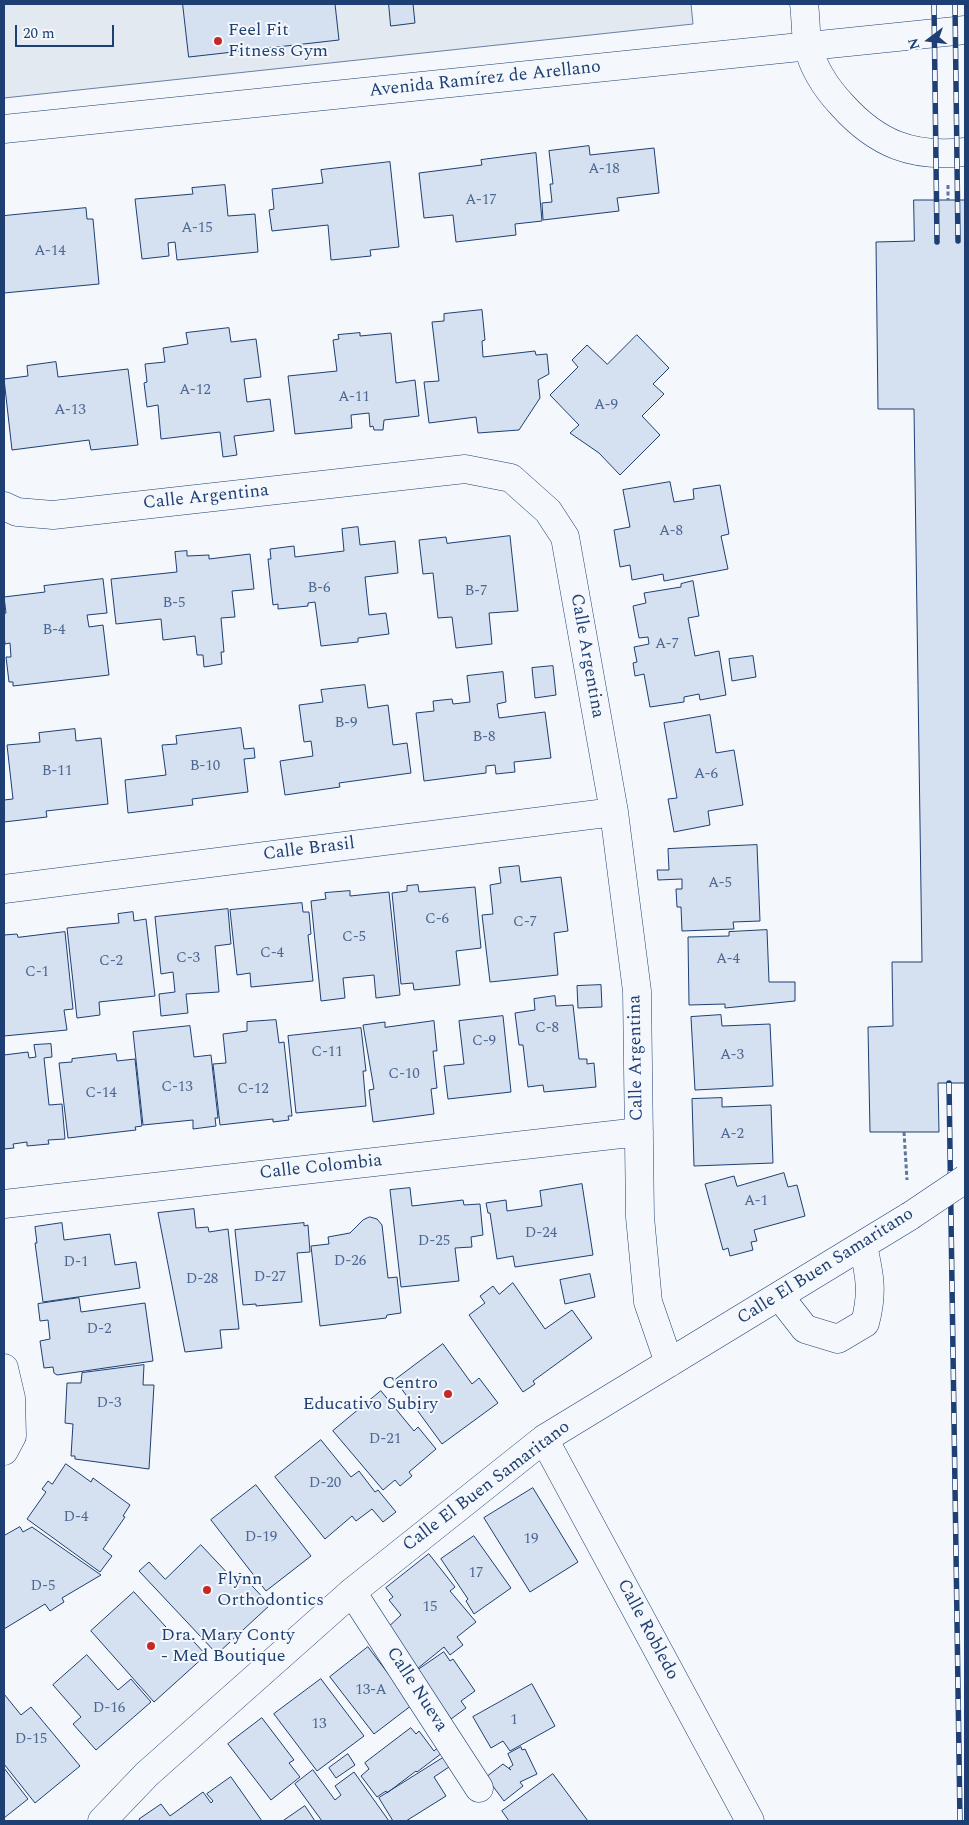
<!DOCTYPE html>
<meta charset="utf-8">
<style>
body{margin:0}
#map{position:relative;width:969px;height:1825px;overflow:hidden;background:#f4f7fb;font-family:Spectral,serif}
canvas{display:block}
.frame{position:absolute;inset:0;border:5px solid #1d3f73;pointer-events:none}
.north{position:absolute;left:904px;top:15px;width:50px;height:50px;-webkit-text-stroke:4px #f4f7fb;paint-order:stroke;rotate:255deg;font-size:14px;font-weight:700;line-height:20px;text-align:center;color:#1d3f73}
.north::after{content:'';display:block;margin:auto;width:18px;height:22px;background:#1d3f73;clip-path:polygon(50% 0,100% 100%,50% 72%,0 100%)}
.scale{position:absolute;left:15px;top:25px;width:99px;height:22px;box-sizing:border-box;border:2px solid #1d3f73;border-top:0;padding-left:6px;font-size:15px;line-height:18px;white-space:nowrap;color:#1d3f73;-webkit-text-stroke:4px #f4f7fb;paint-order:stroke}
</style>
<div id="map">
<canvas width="969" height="1825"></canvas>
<div class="frame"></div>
<div class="north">N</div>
<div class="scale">20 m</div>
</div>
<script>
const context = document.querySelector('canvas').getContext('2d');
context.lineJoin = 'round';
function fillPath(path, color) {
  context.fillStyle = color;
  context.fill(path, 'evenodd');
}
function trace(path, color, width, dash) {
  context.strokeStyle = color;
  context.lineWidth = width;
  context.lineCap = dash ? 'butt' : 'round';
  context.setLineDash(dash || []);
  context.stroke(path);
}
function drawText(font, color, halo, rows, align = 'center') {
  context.font = font + ' Spectral,serif';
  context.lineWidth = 4;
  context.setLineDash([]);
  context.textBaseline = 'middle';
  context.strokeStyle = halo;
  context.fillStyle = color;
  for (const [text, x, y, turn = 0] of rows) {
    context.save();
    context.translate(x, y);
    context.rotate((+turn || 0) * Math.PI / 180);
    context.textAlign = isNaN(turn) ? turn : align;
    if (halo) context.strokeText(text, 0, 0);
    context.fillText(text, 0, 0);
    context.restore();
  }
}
const green = new Path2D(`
 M4,4H691L693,24L4,98Z`);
const building = new Path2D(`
 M183,4H335L339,40L189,57Z
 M389,4H413L415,23L391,26Z
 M589,146L590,155L654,148L659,193L617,198L619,211L543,220L542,203L552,202L550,184H553L549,151Z
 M536,153L542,221L515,224L516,235L456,242L453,215L424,218L419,173L482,165L481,160Z
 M390,162L399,247L370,250L371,256L331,260L328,225L272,231L269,210L274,209L272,189L323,183L321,170Z
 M225,185L228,216L255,214L258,252L177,260L175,242L168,243L169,256L142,259L135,199L193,194L192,188Z
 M914,200H965V1083H938L939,1132H870L868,1027L893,1026L892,962H922L914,409H878L876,242L914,241Z
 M86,208L87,219H93L99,284L4,293V216Z
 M482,310L485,340L482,341L483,357L535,351L536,355L547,354L549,374L538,380L540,398L519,430L478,433L476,417L429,423L424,382L439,381L432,322L444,321V314Z
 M229,328L231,342L256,339L261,377L244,379L247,402L270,399L274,431L234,436L237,455L223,457L220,432L161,439L158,405L147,407L144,383L147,382L145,364L165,362L163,348L188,344L186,333Z
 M360,333V336L391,333L396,383L415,380L419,416L384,420L383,430H374L373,426L370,427L369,413L351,415L352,428L295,434L288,376L337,371L333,340L339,339L338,335Z
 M637,335L669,368L653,384L664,394L642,416L660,435L620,475L599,453L570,433L579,425L550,395L578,367L572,360L587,345L607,364Z
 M56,362L58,377L128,369L138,445L91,450L89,440L12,450L4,379L28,376L27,366Z
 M670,482L674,502L694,499L693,489L720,485L729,534L721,536L728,569L664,581L663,574L632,580L630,565L620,567L614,530L630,527L623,490Z
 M358,527L360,545L395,541L398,573L365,577L369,615L386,613L389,634L358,638V642L321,646L315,602L308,603V606L278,609V604L273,605L268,559H271L270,549L294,546L295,557L344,551L342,529Z
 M510,536L518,611L489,613L492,644L456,648L452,617L438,618L433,573L423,574L419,540L446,537L447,543Z
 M187,551V556L209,555V559L250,554L254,589L232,591L235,617L221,618L224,652H221L222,664L204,667L203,655H197L195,636L163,640L161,619L116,624L111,579L177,572L175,552Z
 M103,579L107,613L87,615L89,627L103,625L109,675L13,686V682H9L6,657H11L10,643L5,644L4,635V614L6,613L4,597L45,592L44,586Z
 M693,581L699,616L688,618L695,656L719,651L726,695L700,700L699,694L684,697V702L650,707L644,674L635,676L633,663L637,662L634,647L649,644L648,637L639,638L633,606L646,603L644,593L681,587V584Z
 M753,656L756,677L732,681L729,659Z
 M553,666L556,695L535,698L532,668Z
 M503,672L506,702L497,704L499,718L545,712L551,758L514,762L515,772L496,774L495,765L486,766V773L424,781L416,713L434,711L433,701L452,699L453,704L470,702L467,676Z
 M365,685L368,708L388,705L393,745L407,743L411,773L339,783L340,787L285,795L280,761L313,756L311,741L304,742L299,705L323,702L321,690Z
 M710,715L716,753L734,750L743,805L708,811L710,825L674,832L668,799L677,798L664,723Z
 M241,728L244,749L254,748L255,758L244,759L248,792L192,799L193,805L128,813L125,780L166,775L162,745L177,744L176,736Z
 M75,729L76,741L101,738L108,804L46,811L47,817L4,822V800L13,799L7,745L40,742L39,733Z
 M757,845L760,921L733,922L734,929L682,931L681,907H677L676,889H682V879L658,880L657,870H669L668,849Z
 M519,866L521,882L561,877L568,931L554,933L558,975L490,982L482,915L493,914L490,885L501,883L499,868Z
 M418,885L419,892L475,887L481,948L456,951L460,985L414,990L413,983L401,984L392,893L407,891V886Z
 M350,891V896L389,892L400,995L376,998L374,975L343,978L345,998L321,1001L311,901L326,899L325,893Z
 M302,903L303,912H309L311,934L308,935L313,981L251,987L250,973L237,975L230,910Z
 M228,909L231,944L215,946L219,992L186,994L188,1013L161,1016L159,994L175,992L173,972L161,974L155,917Z
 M133,912L134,921L146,919L155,996L99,1002L100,1015L77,1018L67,928L119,923L118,914Z
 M767,930L769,982H795V1001L725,1008V1004L689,1005L688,937L729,936V932Z
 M65,932L73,1009L64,1010L67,1030L4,1036V935L17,934L18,937Z
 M601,985L602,1007L578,1008L577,986Z
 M555,996L556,1006L573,1005L579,1059H587V1064L594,1063L596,1087L544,1092L543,1085L528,1087L523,1045H519L515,1013L535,1010L534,999Z
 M721,1015L722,1026L770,1024L773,1086L695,1090L691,1017Z
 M503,1016L511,1092L448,1099L444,1066L464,1064L459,1021Z
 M276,1020L279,1043L284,1042L292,1116H288L289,1120L273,1122V1119L220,1125L213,1064L226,1063L223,1034L247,1031V1022Z
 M434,1021L437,1051H433L437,1088L431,1089L434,1114L373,1122L369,1090L374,1089L363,1025L385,1022V1027Z
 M190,1026L194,1057L211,1055L218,1118H215L216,1126L193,1129V1120L143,1125L133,1032Z
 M361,1028L366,1071H363L366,1106L296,1113L288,1036Z
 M51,1044L52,1057L44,1058L49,1105L62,1104L65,1139L48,1140L49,1144L27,1146V1142L13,1144L14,1148L4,1149V1055L28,1052L29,1058L36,1057L34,1045Z
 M116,1054L117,1061L135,1059L142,1126L135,1127L136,1130L68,1138L59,1063L72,1062V1059Z
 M722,1098V1107L771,1105L773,1163L694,1166L692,1099Z
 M784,1173L788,1187L797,1185L805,1216L754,1230L757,1241L751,1242L753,1250L730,1256L728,1248L723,1250L705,1184L734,1176L737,1186Z
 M582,1184L593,1255L515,1267L513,1256L497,1259L490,1213H488L486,1203L506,1200L507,1211L542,1206L540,1191Z
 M410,1188L412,1206L463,1200L464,1205L480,1204L483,1235L471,1237L472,1247L455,1248L459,1281L401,1287L390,1190Z
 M194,1209L196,1228L208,1227L209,1232L228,1229L239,1329L220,1330L222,1348L185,1352L158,1213Z
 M370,1217L377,1219L382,1225L388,1278L397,1277L401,1313L387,1315L386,1318L320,1326L311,1246L329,1244L328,1237L350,1233L363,1220Z
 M62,1223L64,1240L110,1234L115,1265L136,1262L140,1288L43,1302L35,1243H37L35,1227Z
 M304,1223V1226L308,1225L310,1252L297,1253L302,1302L256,1306V1304L243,1305L235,1230Z
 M590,1274L595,1297L565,1304L560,1280Z
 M513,1283L545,1329L572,1310L592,1338L533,1381L535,1384L523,1392L469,1315L485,1303L480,1296L493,1286L499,1294Z
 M79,1298L81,1312L145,1303L153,1361L57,1375L54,1373L53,1367L44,1368L40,1341L50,1339L48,1320L40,1321L38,1304Z
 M443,1344L472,1384L479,1378L498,1403L442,1444L395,1380Z
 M144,1365L143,1385H154L149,1469L75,1459V1456H71L73,1424L65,1423L67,1383H81L82,1373Z
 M381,1391L414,1431L418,1427L436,1449L409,1472L412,1476L400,1486L395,1480L383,1490L333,1431Z
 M321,1440L351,1477L359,1471L375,1492L378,1490L396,1512L383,1522L372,1509L356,1521L352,1516L325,1539L275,1477Z
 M66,1464L91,1482L93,1478L130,1505L123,1516L125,1517L103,1549L112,1556L100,1572L27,1519L46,1492L42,1489L48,1481L52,1484Z
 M256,1485L311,1556L266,1591L211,1520Z
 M533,1488L578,1562L530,1592L484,1518Z
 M20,1527L23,1532L32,1527L101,1575L62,1598L64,1602L50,1611L45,1604L4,1629V1536Z
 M474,1536L511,1588L474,1614L466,1601L468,1599L441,1559Z
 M201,1545L233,1579L240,1573L270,1605L217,1654L139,1571L149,1562L165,1579Z
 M429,1554L455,1587L450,1591L476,1622L457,1637L463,1645L450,1655L444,1647L412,1673L384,1631L401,1615L389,1600L393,1597L386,1588Z
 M134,1592L176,1638L184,1631L206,1655L154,1702L91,1631Z
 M368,1647L412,1705L374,1734L330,1677Z
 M444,1652L450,1661L453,1659L475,1691L461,1701L466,1708L451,1719L418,1670Z
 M87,1655L118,1690L131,1679L151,1702L96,1750L73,1724L81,1717L53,1685Z
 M321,1679L364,1736L317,1771L274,1714Z
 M532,1684L555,1726L510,1751L503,1741L491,1748L473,1717Z
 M4,1694L21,1715L31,1707L80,1766L35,1803L4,1764Z
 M262,1718L294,1760L289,1763L300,1777L271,1800L228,1744Z
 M411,1728L416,1734L419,1731L434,1751L442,1744L446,1750L417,1772L416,1771L387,1793L386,1791L377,1797L361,1776L369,1769L365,1763Z
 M521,1747L522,1750L525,1749L537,1774L520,1782L523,1786L504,1801L486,1777L503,1764L511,1770L509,1768L513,1765L508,1754Z
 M348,1754L355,1765L336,1778L329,1768Z
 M446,1756L452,1765L434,1777L446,1796L406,1821H393L379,1798Z
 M4,1768L28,1799L4,1818Z
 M313,1770L335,1800L341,1795L335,1786L354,1772L389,1821H322L295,1784Z
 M553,1774L588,1821H509L502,1811Z
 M231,1777L262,1821H140L139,1819L161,1804L170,1816L203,1792L211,1803L213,1801L207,1794Z
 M305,1806L315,1821H283Z`);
const path = new Path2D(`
 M948,185V200
 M904,1132L907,1180`);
const minor = new Path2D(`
 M804,4C806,17 805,32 808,46C813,68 827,89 842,105C877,144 913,158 965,152
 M4,129L965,30
 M4,506L17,512L53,515L465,469L511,478L548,511L565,537L614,812L637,991L640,1217L648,1302L669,1363
 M4,889L614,812
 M4,1204L639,1132
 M780,1297L805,1329L838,1339L865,1323C873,1293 870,1276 863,1246
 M4,1368L11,1398L12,1436L4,1451
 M544,1439L750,1821
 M352,1592L479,1788
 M102,1821L147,1774L352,1592L544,1439L910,1216`);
const rail = new Path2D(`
 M934,4L937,242
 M955,4L958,241
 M949,1083L960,1821`);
const minorBridge = new Path2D(`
 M910,1216L965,1179`);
const markers = [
 [218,41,5,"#c62828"],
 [448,1394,5,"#c62828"],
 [207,1590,5,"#c62828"],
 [151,1646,5,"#c62828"]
];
const numberNames = [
 ["A-18",604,170],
 ["A-17",481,201],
 ["A-15",197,229],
 ["A-14",50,252],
 ["A-12",195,391],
 ["A-11",354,398],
 ["A-9",606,406],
 ["A-13",70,411],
 ["A-8",671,532],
 ["B-6",319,589],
 ["B-7",476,592],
 ["B-5",174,604],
 ["B-4",54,631],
 ["A-7",667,645],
 ["B-9",346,724],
 ["B-8",484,738],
 ["B-10",205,767],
 ["B-11",57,772],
 ["A-6",706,775],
 ["A-5",720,884],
 ["C-6",437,920],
 ["C-7",525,923],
 ["C-5",354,938],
 ["C-4",272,954],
 ["C-3",188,959],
 ["A-4",728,960],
 ["C-2",111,962],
 ["C-1",37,973],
 ["C-8",547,1029],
 ["C-9",484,1042],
 ["C-11",327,1053],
 ["A-3",732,1056],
 ["C-10",404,1075],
 ["C-13",177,1088],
 ["C-12",253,1090],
 ["C-14",101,1094],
 ["A-2",732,1135],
 ["A-1",756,1202],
 ["D-24",541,1234],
 ["D-25",434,1242],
 ["D-26",350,1262],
 ["D-1",76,1263],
 ["D-27",270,1278],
 ["D-28",202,1280],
 ["D-2",99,1330],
 ["D-3",109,1404],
 ["D-21",385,1440],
 ["D-20",325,1484],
 ["D-4",76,1518],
 ["D-19",261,1538],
 ["19",531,1540],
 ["17",476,1574],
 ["D-5",43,1587],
 ["15",430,1608],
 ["13-A",371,1691],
 ["D-16",109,1709],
 ["1",514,1721],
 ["13",319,1725],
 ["D-15",31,1740]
];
const poiNames = [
 ["Feel Fit",228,31],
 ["Fitness Gym",228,52],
 ["Centro",438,1384,"right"],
 ["Educativo Subiry",438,1405,"right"],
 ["Flynn",217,1580],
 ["Orthodontics",217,1601],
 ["Dra. Mary Conty",161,1636],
 ["- Med Boutique",161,1657]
];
const streetNames = [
 ["Avenida Ramírez de Arellano",485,80,-6],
 ["Calle Argentina",206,498,-6],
 ["Calle Argentina",586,656,80],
 ["Calle Brasil",309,850,-7],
 ["Calle Argentina",637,1058,-91],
 ["Calle Colombia",321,1168,-6],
 ["Calle El Buen Samaritano",826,1267,-32],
 ["Calle El Buen Samaritano",487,1487,-37],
 ["Calle Robledo",647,1630,62],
 ["Calle Nueva",416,1690,57]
];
fillPath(green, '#e3e9f0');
trace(green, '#687fa3', 1);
fillPath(building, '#d5e0f0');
trace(building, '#1d3f73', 1);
trace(minor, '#1d3f73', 29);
trace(path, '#5e769c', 3, [4, 2.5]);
trace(minor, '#f4f7fb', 28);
trace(rail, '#1d3f73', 5.5);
trace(rail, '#f4f7fb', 4, [11]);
trace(minorBridge, '#1d3f73', 29, []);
trace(minorBridge, '#f4f7fb', 28);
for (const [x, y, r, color] of markers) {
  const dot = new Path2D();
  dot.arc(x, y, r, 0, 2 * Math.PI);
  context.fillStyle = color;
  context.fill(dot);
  trace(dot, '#f4f7fb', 2);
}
drawText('15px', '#4b6792', null, numberNames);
drawText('18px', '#1d3f73', '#f4f7fb', poiNames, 'left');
drawText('18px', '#1d3f73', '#f4f7fb', streetNames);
</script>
